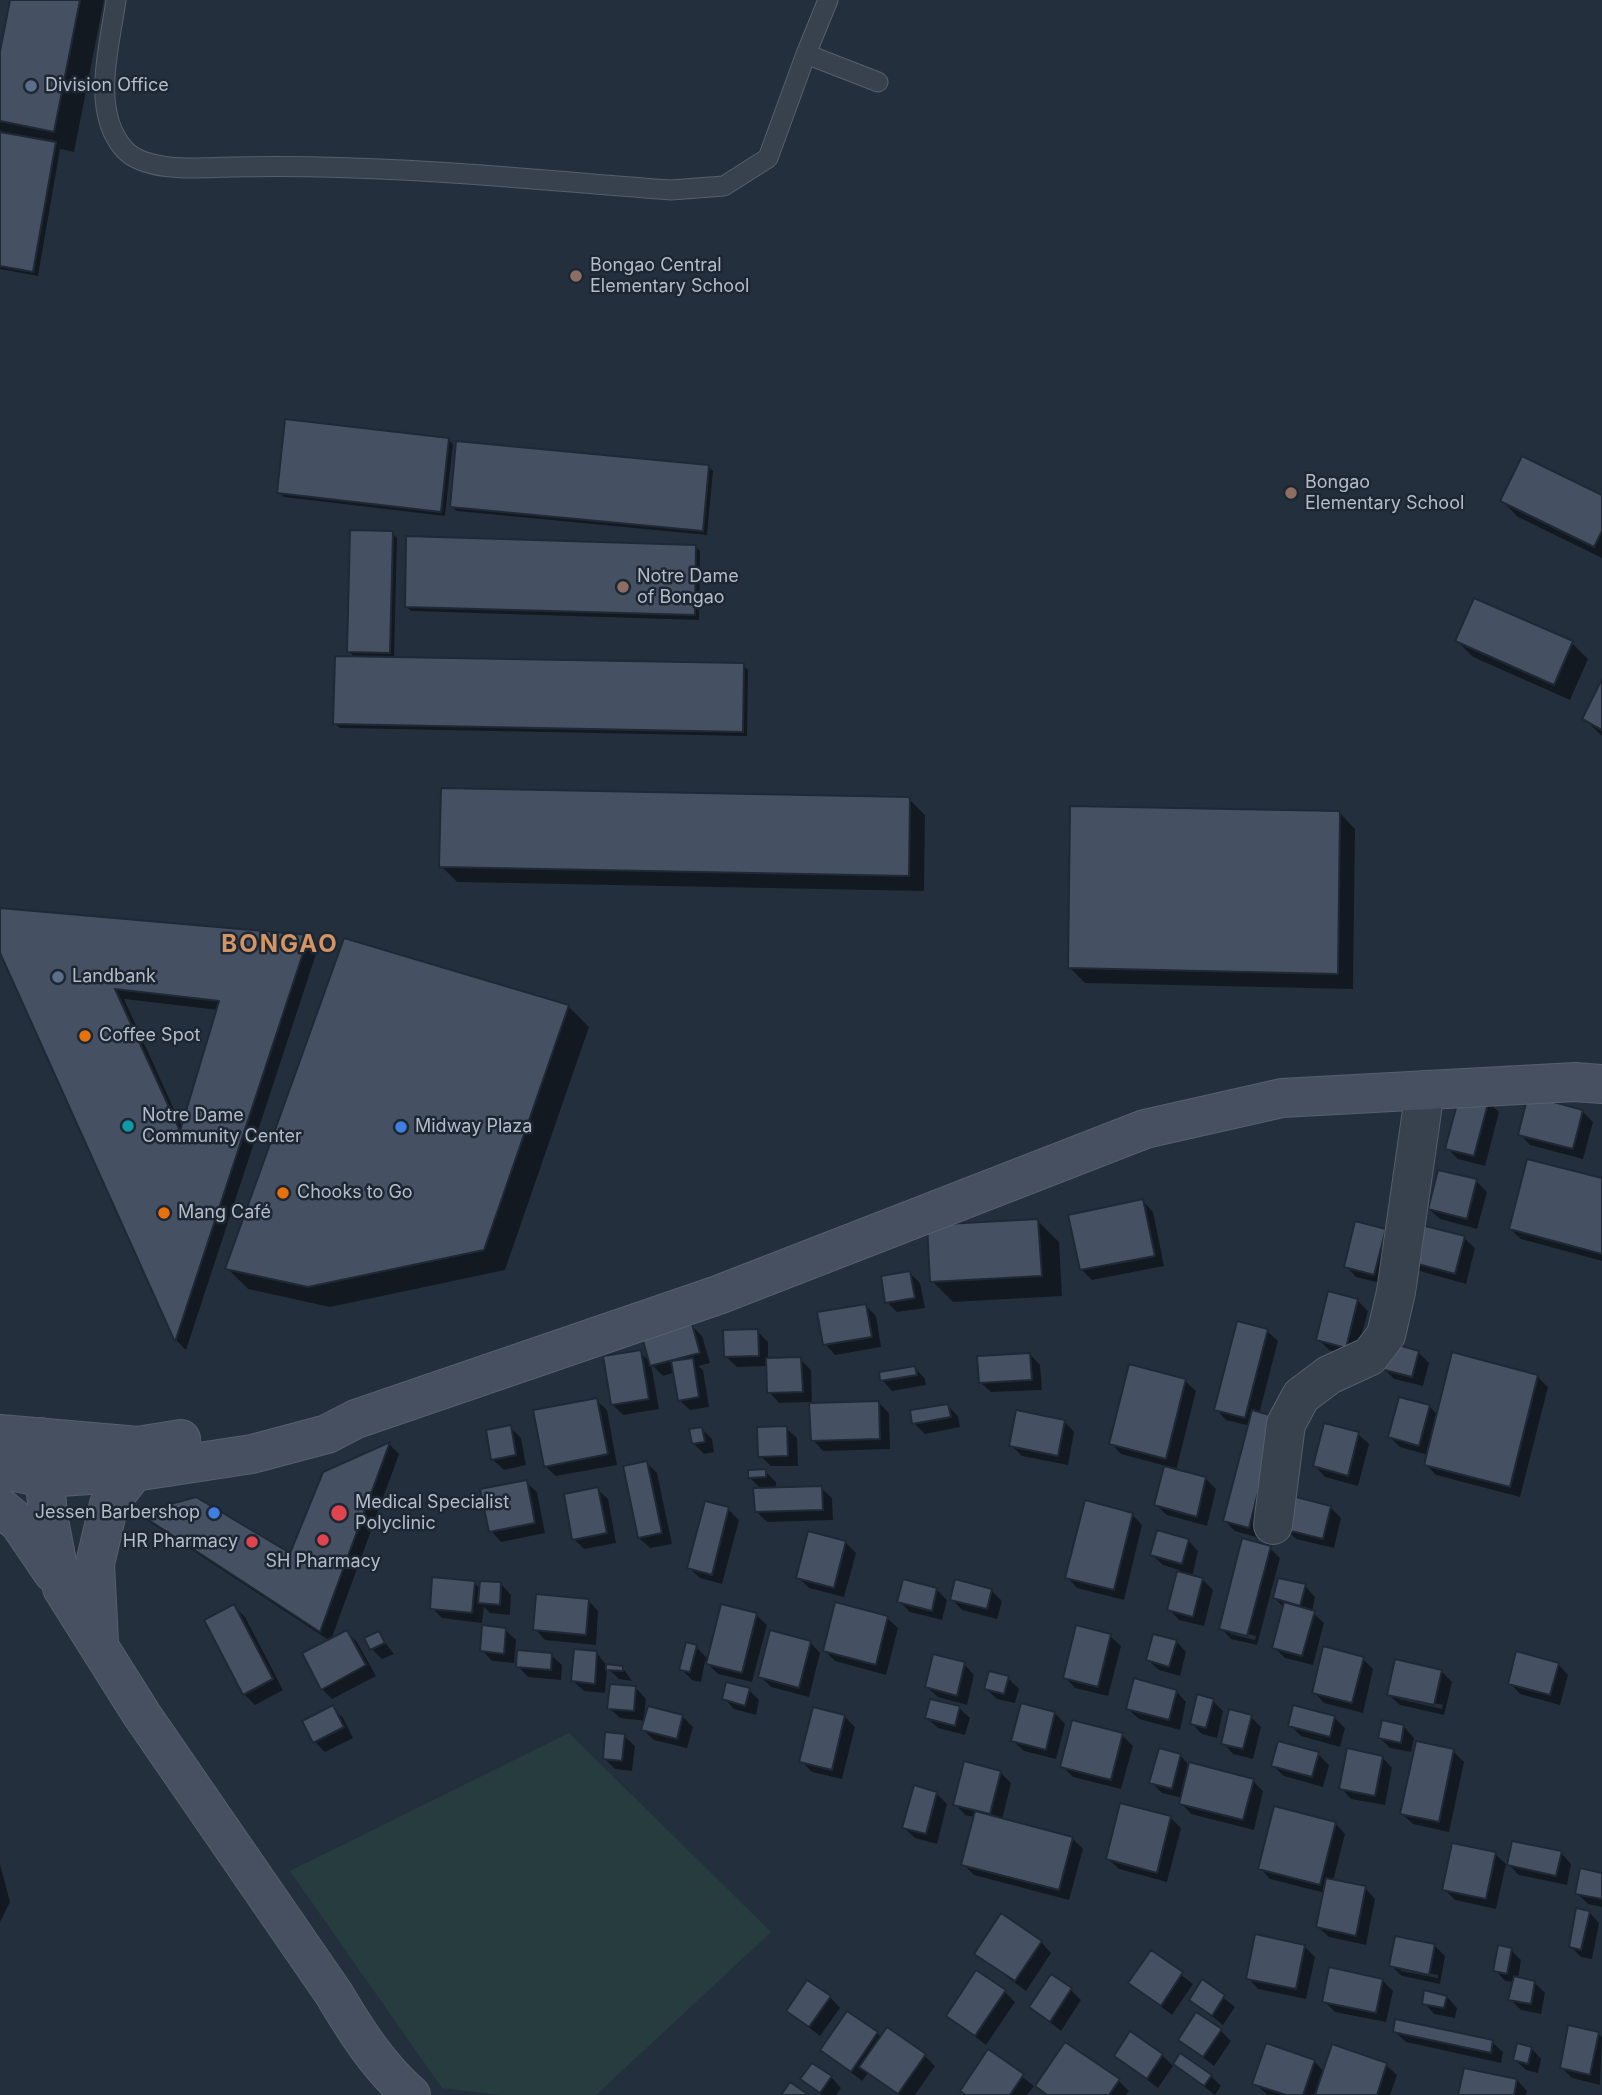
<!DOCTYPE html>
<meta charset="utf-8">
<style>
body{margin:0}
canvas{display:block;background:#242f3e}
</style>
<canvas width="1602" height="2095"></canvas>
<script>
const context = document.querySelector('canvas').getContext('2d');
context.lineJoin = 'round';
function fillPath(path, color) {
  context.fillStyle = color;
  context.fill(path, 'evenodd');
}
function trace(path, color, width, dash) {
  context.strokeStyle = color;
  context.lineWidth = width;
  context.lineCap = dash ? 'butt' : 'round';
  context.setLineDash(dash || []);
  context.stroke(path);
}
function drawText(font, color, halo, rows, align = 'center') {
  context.font = font + ' Inter,sans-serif';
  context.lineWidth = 5;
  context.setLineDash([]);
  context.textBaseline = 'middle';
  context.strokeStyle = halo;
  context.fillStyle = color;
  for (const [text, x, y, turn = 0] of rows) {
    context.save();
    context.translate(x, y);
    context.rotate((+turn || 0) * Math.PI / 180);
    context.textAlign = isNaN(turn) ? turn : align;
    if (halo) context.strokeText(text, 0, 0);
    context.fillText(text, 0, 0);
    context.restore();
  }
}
const green = new Path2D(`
 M569,1733L771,1932L596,2095H499L442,2088L290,1871Z`);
const shadow = new Path2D(`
 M12,0H104L74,152L60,149L38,276L0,269V134L5,135L0,130V59Z
 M448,439L453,444L445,516L284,497L279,492Z
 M708,466L713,471L707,535L457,511L452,507Z
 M1602,497V558L1518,517L1502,501Z
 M392,533L397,538L394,658L743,665L748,670L747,736L340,728L335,724L355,658L349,651Z
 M695,546L700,551L699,620L411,611L406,606Z
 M1457,641L1572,643L1588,659L1570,700L1473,657Z
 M1602,682V736L1584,719Z
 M909,799L925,815L924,891L457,882L441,866Z
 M1340,813L1355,829L1353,989L1085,983L1069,967Z
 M0,909L308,937L318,948L186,1350L177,1341L0,949ZM124,999L219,1010L182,1127Z
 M568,1006L589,1027L505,1270L330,1307L248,1289L227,1268Z
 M1488,1102L1499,1112L1485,1166L1458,1159L1447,1148Z
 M1582,1111L1593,1122L1583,1159L1530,1145L1520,1134Z
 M1602,1180V1261L1521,1239L1510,1229Z
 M1476,1181L1487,1192L1477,1229L1440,1219L1429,1209Z
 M1143,1201L1153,1212L1164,1266L1092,1280L1082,1270Z
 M1038,1221L1059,1242L1062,1296L953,1302L932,1281Z
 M1385,1231L1395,1241L1384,1284L1356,1277L1346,1266Z
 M1464,1238L1475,1248L1466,1284L1420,1271L1409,1261Z
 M910,1273L920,1283L925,1308L897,1312L887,1302Z
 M1358,1301L1368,1311L1356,1357L1329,1350L1318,1339Z
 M866,1306L876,1316L881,1347L835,1355L825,1344Z
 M692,1326L702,1336L710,1363L698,1366L703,1370L709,1407L690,1410L679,1400L675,1372L663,1376L651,1364L659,1409L623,1415L612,1404L640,1352L651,1363Z
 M757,1331L768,1342V1360L800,1359L811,1370L812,1405L878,1402L889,1413L890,1449L823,1451L813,1440L811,1402L779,1403L769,1392L768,1366L737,1367L726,1357Z
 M1267,1331L1278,1341L1259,1414L1287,1429L1259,1538L1235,1531L1225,1521L1250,1426L1226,1420L1216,1409Z
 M1418,1352L1429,1363L1423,1386L1394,1379L1383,1368Z
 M1030,1354L1040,1365L1042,1390L991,1392L980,1382Z
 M915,1368L925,1379L926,1385L892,1391L882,1380Z
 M1537,1376L1548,1387L1520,1497L1436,1475L1425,1464L1428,1455L1400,1447L1390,1437L1429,1406L1438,1415Z
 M1185,1381L1196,1391L1176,1471L1205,1478L1216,1489L1207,1526L1167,1515L1156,1505L1166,1466L1121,1454L1111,1443Z
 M596,1400L607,1410L617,1465L556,1476L545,1466Z
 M948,1406L958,1416L960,1427L925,1434L914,1423Z
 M1064,1421L1074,1432L1068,1465L1022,1456L1011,1445Z
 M510,1427L521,1438L526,1465L504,1470L493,1460L488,1431Z
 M786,1428L797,1438L798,1466H771L760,1456Z
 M702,1429L712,1439L714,1452L704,1454L693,1443Z
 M1358,1434L1369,1444L1358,1486L1325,1477L1315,1466Z
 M389,1444L399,1454L331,1640L347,1632L357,1642L376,1676L332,1699L322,1689L330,1641L151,1523L141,1514L291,1555L324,1473Z
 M647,1463L657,1473L672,1544L650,1548L639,1538Z
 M765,1471L776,1482V1489L821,1488L832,1498L833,1520L767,1522L756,1511L761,1489L750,1478Z
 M526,1482L537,1492L545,1533L501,1542L491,1531Z
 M597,1489L608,1499L616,1543L584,1549L574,1539Z
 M1293,1498L1331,1508L1341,1518L1334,1548L1296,1539L1285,1528Z
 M728,1509L739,1520L722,1584L700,1578L689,1568Z
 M1132,1514L1142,1525L1124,1600L1077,1588L1067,1577Z
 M1188,1540L1198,1551L1192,1577L1202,1579L1213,1590L1204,1626L1179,1620L1169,1609L1179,1570L1163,1565L1152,1555Z
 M845,1542L856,1553L844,1597L809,1588L798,1577Z
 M1270,1548L1280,1558L1257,1645L1231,1639L1221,1628ZM1231,1630L1256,1636L1255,1640L1231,1634Z
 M474,1583L481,1589L501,1584L511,1595L510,1615L490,1613L484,1607L482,1623L442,1618L432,1608Z
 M1305,1586L1315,1597L1312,1612L1324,1623L1313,1665L1285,1658L1274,1647L1285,1608L1274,1598Z
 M936,1589L947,1600L942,1620L910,1612L899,1601Z
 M991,1590L1002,1601L997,1619L962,1610L952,1599Z
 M588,1600L598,1611L596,1645L545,1640L535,1629Z
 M234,1606L245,1617L283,1690L255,1705L244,1694L206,1621Z
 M756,1615L767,1625L752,1682L718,1674L705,1661L701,1682L692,1680L681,1669L696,1647L709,1660Z
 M887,1618L898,1628L886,1675L835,1661L825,1651Z
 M505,1630L516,1640L514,1663L492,1661L482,1650Z
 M378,1633L394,1654L382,1659L372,1649Z
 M1110,1636L1121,1646L1108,1696L1075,1688L1065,1677Z
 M1176,1641L1186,1652L1180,1676L1159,1670L1148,1660Z
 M810,1642L820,1653L809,1697L771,1687L760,1676Z
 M597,1653L607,1666L622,1667L632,1681L619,1679L607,1668L605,1693L584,1691L573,1681Z
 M551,1655L562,1665L561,1680L528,1677L518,1666Z
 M1363,1659L1373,1669L1363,1713L1324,1703L1314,1692Z
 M964,1664L974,1675L967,1705L938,1697L927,1687Z
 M1558,1664L1568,1675L1560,1705L1520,1694L1510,1683Z
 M1441,1671L1452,1682L1444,1715L1400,1705L1389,1695ZM1399,1696L1443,1705L1442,1709L1399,1699Z
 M1008,1678L1019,1689L1015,1703L997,1699L986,1689Z
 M636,1688L646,1699L644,1718L682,1716L693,1727L687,1748L654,1740L643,1730L646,1721L620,1718L609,1708Z
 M749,1690L759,1700L756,1715L734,1709L724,1698Z
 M1176,1691L1186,1702L1180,1730L1139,1719L1128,1709Z
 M1213,1701L1223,1711L1217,1738L1202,1734L1192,1724Z
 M332,1707L343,1718L353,1738L325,1752L315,1742Z
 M959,1708L970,1718L965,1735L938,1728L927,1718Z
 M1055,1713L1065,1724L1056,1759L1024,1751L1013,1741Z
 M845,1717L855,1727L842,1779L812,1772L801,1761Z
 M1251,1717L1261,1727L1253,1759L1233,1754L1223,1743Z
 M1334,1717L1345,1728L1340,1747L1301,1736L1290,1725Z
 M1404,1727L1414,1738L1411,1752L1390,1748L1380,1738Z
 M1122,1735L1133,1746L1121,1789L1073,1777L1062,1766Z
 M624,1736L635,1746L632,1771L615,1769L605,1759Z
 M1453,1751L1464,1762L1449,1832L1413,1824L1402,1814Z
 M1318,1754L1329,1765L1323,1787L1284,1776L1273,1766Z
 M1180,1755L1188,1764L1253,1781L1263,1791L1254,1830L1191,1814L1181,1803L1182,1798L1162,1793L1151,1782Z
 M1382,1757L1392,1768L1385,1805L1351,1799L1341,1788Z
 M1000,1772L1011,1783L1002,1820L1072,1838L1083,1849L1069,1900L974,1875L963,1864L975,1817L965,1815L955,1804Z
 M936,1793L947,1804L937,1844L915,1838L904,1828Z
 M1170,1817L1181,1828L1167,1882L1119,1869L1108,1859Z
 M1335,1823L1345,1834L1333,1881L1365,1888L1375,1899L1366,1945L1329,1937L1318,1927L1325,1893L1270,1879L1260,1868Z
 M1561,1853L1571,1864L1567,1885L1519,1875L1509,1865Z
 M1495,1854L1506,1864L1496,1909L1455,1900L1444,1889Z
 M0,1864L10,1902L0,1922Z
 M1602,1875V1907L1588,1904L1577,1893Z
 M1589,1912L1599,1923L1592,1959L1581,1957L1571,1947Z
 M1041,1942L1051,1953L1026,1991L976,1954Z
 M1304,1946L1315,1957L1306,1999L1258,1989L1248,1978Z
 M1435,1946L1445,1956L1440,1984L1402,1976L1391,1966ZM1401,1967L1438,1975V1978L1401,1971Z
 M1511,1950L1521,1960L1518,1979L1534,1982L1545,1993L1541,2014L1521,2010L1510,1999L1514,1982L1505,1981L1495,1970Z
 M1151,1952L1193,1984L1172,2015L1130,1983Z
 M1382,1980L1393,1991L1386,2022L1335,2012L1324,2001Z
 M1203,1982L1235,2007L1223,2025L1191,1999Z
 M1071,1990L1081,2000L1061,2031L1031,2007Z
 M1004,1991L1015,2002L986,2045L948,2016Z
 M830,1997L840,2008L820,2036L788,2011Z
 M1447,1997L1457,2008L1455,2018L1434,2014L1424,2003Z
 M1221,2031L1231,2041L1214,2066L1180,2039Z
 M1395,2032L1492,2042L1503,2052L1501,2063L1406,2042Z
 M877,2033L882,2038L924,2055L935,2066L915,2095H898L868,2073L862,2081L822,2050Z
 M1598,2034L1602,2037L1600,2085L1572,2078L1562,2068Z
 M1531,2048L1541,2059L1538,2073L1526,2070L1515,2060Z
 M988,2051L1034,2086L1027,2095H967Z
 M1162,2055L1173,2066L1158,2088L1116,2056Z
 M1314,2061L1324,2072L1386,2065L1397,2075L1390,2095H1268L1254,2083Z
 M1175,2064L1211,2076L1221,2086L1215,2095Z
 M831,2077L841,2088L836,2095H822L803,2079Z
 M1118,2080L1129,2091L1126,2095H1046L1037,2086Z
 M1517,2080L1527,2091L1526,2095H1460Z`);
const building = new Path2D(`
 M10,0H80L54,132L0,121V51Z
 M0,132L56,142L33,272L0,266Z
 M285,419L449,438L441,512L277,493Z
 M456,441L709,465L703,531L450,507Z
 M1522,456L1602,495V531L1594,547L1500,501Z
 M350,530L393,531L390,653L347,652Z
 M406,536L696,545L695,615L405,607Z
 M1474,598L1573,641L1554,685L1455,641Z
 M335,656L744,663L743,732L333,724Z
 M1602,679V730L1582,719Z
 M441,788L910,797L909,876L439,867Z
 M1070,806L1340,811L1338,974L1068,968Z
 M0,908L309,935L175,1342L0,953ZM115,989L219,1001L180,1131Z
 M344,938L569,1005L484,1250L308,1287L225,1269Z
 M1460,1093L1489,1100L1474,1156L1445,1149Z
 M1528,1095L1583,1110L1573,1149L1518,1135Z
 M1527,1159L1602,1178V1254L1509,1229Z
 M1438,1170L1477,1179L1467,1219L1428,1209Z
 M1143,1199L1155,1256L1080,1270L1068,1215Z
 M1038,1219L1042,1276L930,1282L927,1225Z
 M1355,1221L1386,1229L1374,1275L1344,1267Z
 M1417,1224L1465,1236L1455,1274L1407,1261Z
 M910,1271L915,1298L885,1303L881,1276Z
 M1328,1291L1358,1299L1346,1348L1316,1340Z
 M866,1304L872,1337L823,1345L817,1312Z
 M1237,1321L1268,1329L1245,1418L1214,1410Z
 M692,1324L700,1353L650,1366L642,1337Z
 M758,1329L759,1356L724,1357L723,1330Z
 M1388,1342L1419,1351L1412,1377L1381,1369Z
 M641,1350L649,1399L611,1405L603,1356Z
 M1452,1352L1538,1375L1510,1487L1424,1465Z
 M1030,1353L1032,1380L979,1383L977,1356Z
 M801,1357L803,1392L767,1393L766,1358Z
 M693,1358L699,1397L678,1401L671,1361Z
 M1129,1364L1186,1379L1166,1459L1109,1444Z
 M915,1366L917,1375L880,1381L879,1372Z
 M1399,1397L1430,1405L1419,1446L1388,1437Z
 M597,1398L608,1454L544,1467L533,1410Z
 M879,1401L880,1439L811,1441L809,1403Z
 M948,1404L951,1417L912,1424L910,1410Z
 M1016,1410L1065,1420L1058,1456L1009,1446Z
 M1252,1410L1277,1417L1249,1528L1223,1521Z
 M1324,1423L1359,1432L1348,1476L1313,1466Z
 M511,1425L516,1455L491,1460L486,1430Z
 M787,1426L788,1456L758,1457L757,1427Z
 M702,1427L705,1442L692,1444L689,1429Z
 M390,1442L320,1632L138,1513L196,1497L290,1553L323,1472Z
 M647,1461L662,1533L638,1538L623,1466Z
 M1164,1466L1206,1477L1197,1517L1154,1505Z
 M766,1469V1477L748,1478V1470Z
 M527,1480L535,1523L489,1532L480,1489Z
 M822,1486L823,1510L755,1512L753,1488Z
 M598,1487L607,1533L572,1540L564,1494Z
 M1292,1496L1331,1506L1323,1539L1283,1529Z
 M1085,1500L1133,1513L1114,1590L1065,1578Z
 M705,1501L729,1507L712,1575L687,1568Z
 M1157,1530L1189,1539L1182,1564L1150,1555Z
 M808,1531L846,1541L834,1588L796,1578Z
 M1242,1538L1271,1546L1247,1636L1219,1629Z
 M1177,1571L1203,1578L1193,1617L1167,1610Z
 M432,1577L475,1581L472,1613L430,1609Z
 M1278,1578L1306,1584L1300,1606L1273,1598Z
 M903,1579L937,1588L932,1611L897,1602Z
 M955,1579L992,1589L987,1609L950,1600Z
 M480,1581L501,1582L500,1605L478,1603Z
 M536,1594L589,1599L586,1635L533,1630Z
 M835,1602L888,1616L876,1665L823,1651Z
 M1284,1602L1315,1611L1302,1656L1272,1648Z
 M234,1604L273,1679L243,1695L204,1620Z
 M721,1604L757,1613L742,1673L706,1664Z
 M482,1625L506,1628L504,1654L480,1651Z
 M1076,1625L1111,1634L1098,1687L1063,1678Z
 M347,1630L366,1665L321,1690L302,1653Z
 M770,1630L811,1641L799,1688L758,1677Z
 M379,1631L385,1643L370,1650L364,1638Z
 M1153,1634L1177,1640L1169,1667L1146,1660Z
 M686,1642L697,1645L690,1672L679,1670Z
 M1323,1646L1364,1657L1352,1703L1312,1693Z
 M574,1649L597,1651L595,1684L571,1681Z
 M517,1650L552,1653L551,1670L516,1667Z
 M1516,1651L1559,1663L1550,1695L1508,1684Z
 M933,1654L965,1662L957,1696L925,1687Z
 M1395,1659L1442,1670L1434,1705L1387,1695Z
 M606,1664L623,1666V1671L606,1670Z
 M989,1671L1009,1676L1004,1694L984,1689Z
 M1134,1678L1177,1690L1169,1720L1126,1709Z
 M726,1682L750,1688L745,1706L722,1699Z
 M610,1684L636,1686L634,1711L607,1709Z
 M1197,1694L1214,1699L1206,1728L1190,1724Z
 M930,1699L960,1706L955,1726L925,1718Z
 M1021,1703L1055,1712L1046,1750L1011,1741Z
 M333,1705L344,1727L313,1743L302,1721Z
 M1293,1705L1335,1716L1330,1737L1288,1726Z
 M648,1706L683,1715L677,1739L641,1730Z
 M813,1707L845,1715L832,1770L799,1762Z
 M1229,1709L1252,1715L1243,1749L1221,1744Z
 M1072,1720L1123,1733L1111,1780L1060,1767Z
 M1382,1720L1404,1725L1401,1743L1378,1738Z
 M605,1732L625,1734L622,1761L603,1759Z
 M1278,1741L1319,1752L1312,1777L1271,1766Z
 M1416,1741L1454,1749L1439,1822L1400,1814Z
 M1159,1748L1181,1754L1172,1789L1149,1783Z
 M1347,1748L1383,1756L1375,1796L1339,1789Z
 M964,1761L1001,1771L990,1814L953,1805Z
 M1189,1762L1254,1779L1243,1820L1179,1804Z
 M914,1785L937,1792L926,1834L902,1828Z
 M1120,1803L1171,1816L1157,1873L1106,1859Z
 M1274,1806L1336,1822L1320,1885L1258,1869Z
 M975,1811L1073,1837L1059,1890L961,1865Z
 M1512,1841L1562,1851L1556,1876L1507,1865Z
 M1452,1843L1496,1852L1486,1899L1442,1890Z
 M1580,1868L1602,1873V1899L1575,1894Z
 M1326,1878L1366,1886L1356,1936L1316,1927Z
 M1576,1908L1590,1911L1581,1950L1569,1947Z
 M1001,1913L1042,1941L1015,1981L974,1954Z
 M1255,1934L1305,1945L1296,1989L1246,1979Z
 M1395,1936L1435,1944L1429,1975L1389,1966Z
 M1498,1945L1512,1948L1507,1974L1493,1971Z
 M1151,1950L1183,1972L1161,2006L1128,1983Z
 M1329,1967L1383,1979L1376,2013L1322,2002Z
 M976,1970L1006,1990L975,2036L946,2016Z
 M1051,1974L1072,1988L1050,2022L1029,2007Z
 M1514,1976L1535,1981L1531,2004L1508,2000Z
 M1202,1979L1225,1995L1212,2016L1189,2000Z
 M807,1980L831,1996L809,2027L786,2011Z
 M1424,1990L1447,1996L1444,2008L1422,2004Z
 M847,2011L878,2032L851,2072L820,2050Z
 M1196,2012L1222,2029L1203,2057L1178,2040Z
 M1395,2019L1493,2040L1491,2053L1393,2032Z
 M1568,2025L1599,2032L1590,2075L1560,2068Z
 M887,2027L926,2054L898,2094L859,2067Z
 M1130,2031L1163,2054L1147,2079L1114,2056Z
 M1065,2042L1120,2079L1109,2095H1047L1035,2086Z
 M1266,2043L1315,2060L1303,2095H1286L1252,2084Z
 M1517,2043L1532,2047L1528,2064L1513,2060Z
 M1332,2044L1387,2063L1377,2095H1315Z
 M988,2049L1024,2074L1010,2095H966L960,2091Z
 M1180,2053L1212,2075L1204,2086L1173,2064Z
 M812,2063L832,2076L820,2093L800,2079Z
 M1464,2068L1517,2079L1514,2095H1458Z
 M790,2082L809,2095H781Z`);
const service = new Path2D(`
 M116,0C110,45 90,110 124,149C145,173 202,168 231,167C378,163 525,179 671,190L724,186L768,158L806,54L878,82
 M806,54L828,0`);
const minor = new Path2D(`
 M1273,1525L1286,1424L1301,1396L1329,1375L1370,1356L1386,1335L1396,1292L1425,1090`);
const secondary = new Path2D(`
 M0,1434L138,1446L181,1439
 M41,1437L48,1515L62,1588L142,1715L334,1994C356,2031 378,2066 411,2095
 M0,1469L45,1478L134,1472L252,1454L327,1434L356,1419L718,1295L1145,1129L1282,1098L1575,1082L1602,1084
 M0,1507L19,1523L53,1573
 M99,1642L95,1564L109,1504L134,1472`);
const markers = [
 [31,86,7,"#5c6f8a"],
 [576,276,7,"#8d6e63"],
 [1291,493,7,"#8d6e63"],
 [623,587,7,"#8d6e63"],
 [58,977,7,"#5c6f8a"],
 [85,1036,7,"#e8710a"],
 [128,1126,7,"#0f9aa8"],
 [401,1127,7,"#3f7fe0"],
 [283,1193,7,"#e8710a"],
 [164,1213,7,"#e8710a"],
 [214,1513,7,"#3f7fe0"],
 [339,1513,9,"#e0444e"],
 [323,1540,7,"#e0444e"],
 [252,1542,7,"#e0444e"]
];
const poiNames = [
 ["Division Office",45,86],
 ["Bongao Central",590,266],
 ["Elementary School",590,287],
 ["Bongao",1305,483],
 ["Elementary School",1305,504],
 ["Notre Dame",637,577],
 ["of Bongao",637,598],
 ["Landbank",72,977],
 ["Coffee Spot",99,1036],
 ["Notre Dame",142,1116],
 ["Community Center",142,1137],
 ["Midway Plaza",415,1127],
 ["Chooks to Go",297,1193],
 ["Mang Café",178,1213],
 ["Medical Specialist",355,1503],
 ["Polyclinic",355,1524],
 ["Jessen Barbershop",200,1513,"right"],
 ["HR Pharmacy",238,1542,"right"],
 ["SH Pharmacy",323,1562,"center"]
];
const districtNames = [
 ["BONGAO",280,945]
];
fillPath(green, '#263c3f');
fillPath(shadow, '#0007');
fillPath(building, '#455162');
trace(building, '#1f2835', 2);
trace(service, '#565f6c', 21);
trace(minor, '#565f6c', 40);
trace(secondary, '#565f6c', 40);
trace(service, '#38414e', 19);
trace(minor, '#38414e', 38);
trace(secondary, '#465061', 38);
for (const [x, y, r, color] of markers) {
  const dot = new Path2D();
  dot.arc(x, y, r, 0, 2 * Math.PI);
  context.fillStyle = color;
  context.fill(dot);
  trace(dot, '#1d2633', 2.5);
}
drawText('18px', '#b4bcc9', '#1d2633', poiNames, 'left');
context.letterSpacing = '2px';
drawText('bold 24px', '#d59563', '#1d2633', districtNames);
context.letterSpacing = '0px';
</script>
